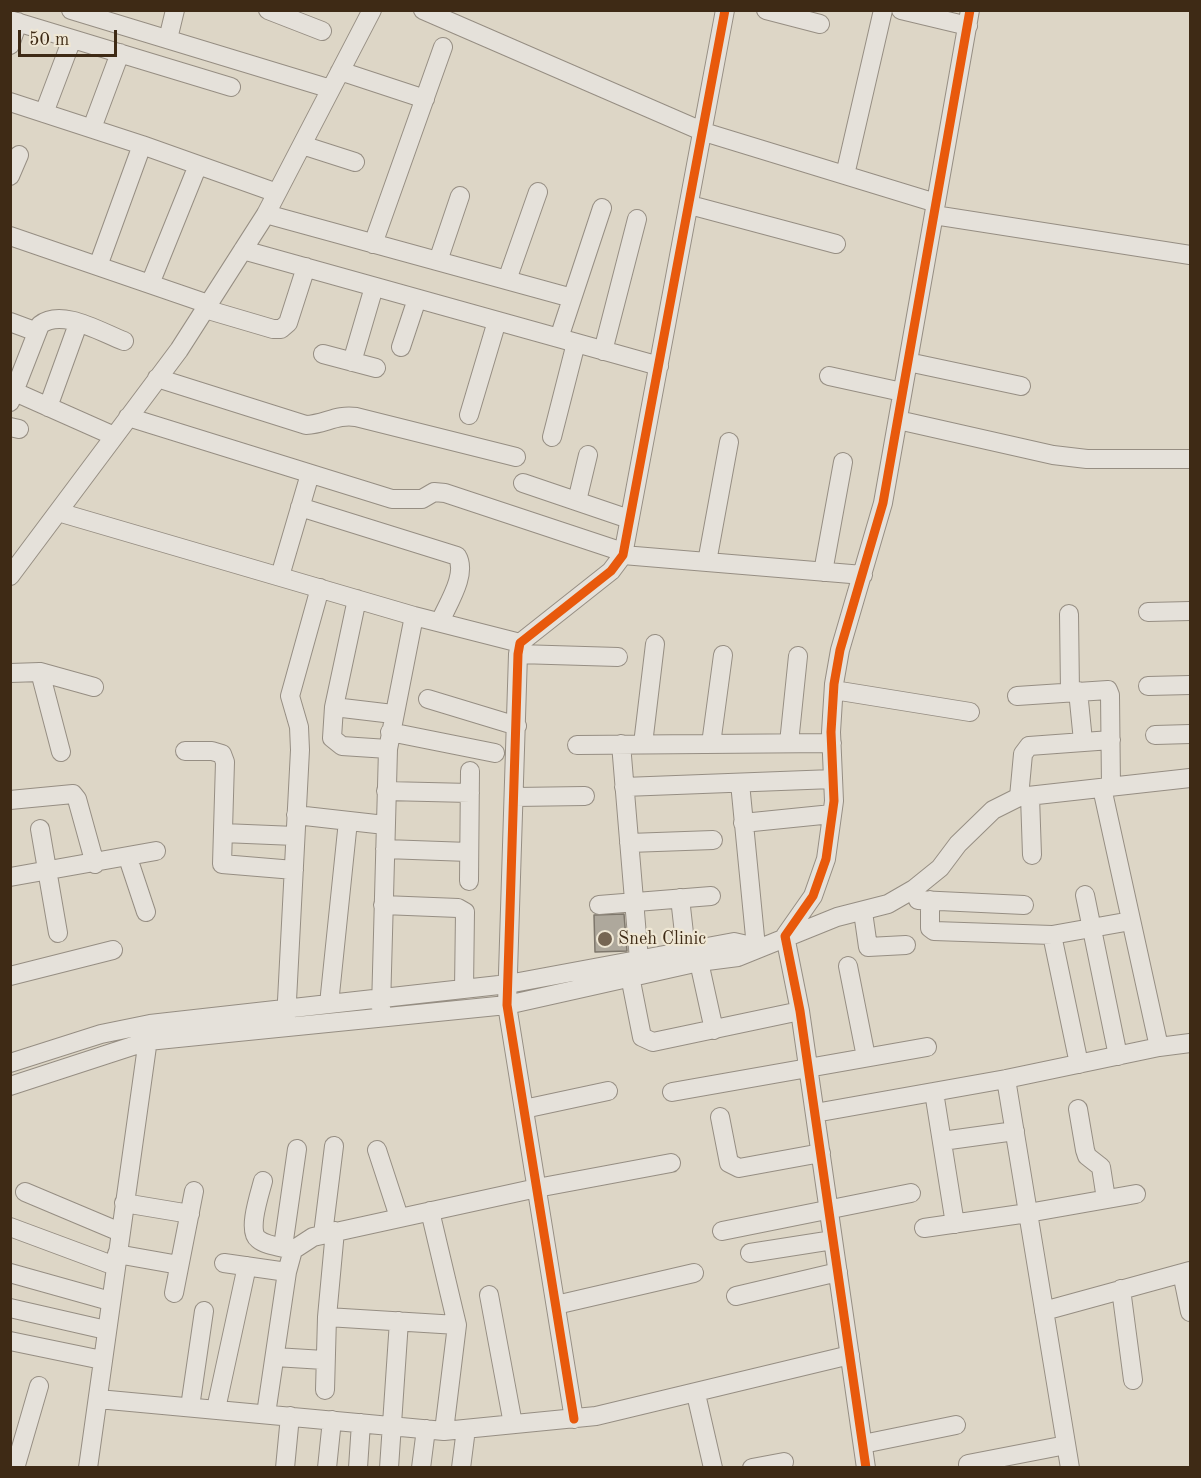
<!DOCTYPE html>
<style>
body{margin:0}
#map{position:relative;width:1201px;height:1478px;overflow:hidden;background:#ddd6c6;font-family:"Old Standard TT",serif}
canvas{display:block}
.frame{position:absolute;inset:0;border:12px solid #3e2a15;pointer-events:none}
.scale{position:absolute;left:18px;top:30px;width:99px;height:27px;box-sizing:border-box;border:3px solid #3e2a15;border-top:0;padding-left:8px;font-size:18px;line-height:21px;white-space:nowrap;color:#3e2a15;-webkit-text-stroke:4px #efe7d4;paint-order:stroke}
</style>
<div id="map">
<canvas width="1201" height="1478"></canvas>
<div class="frame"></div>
<div class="scale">50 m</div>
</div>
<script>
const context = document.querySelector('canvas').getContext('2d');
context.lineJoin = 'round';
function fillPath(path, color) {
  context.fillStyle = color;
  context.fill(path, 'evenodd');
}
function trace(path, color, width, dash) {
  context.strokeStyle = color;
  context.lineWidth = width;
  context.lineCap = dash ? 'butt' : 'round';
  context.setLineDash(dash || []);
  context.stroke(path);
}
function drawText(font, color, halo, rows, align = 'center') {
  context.font = font + ' "Old Standard TT",serif';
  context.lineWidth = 4.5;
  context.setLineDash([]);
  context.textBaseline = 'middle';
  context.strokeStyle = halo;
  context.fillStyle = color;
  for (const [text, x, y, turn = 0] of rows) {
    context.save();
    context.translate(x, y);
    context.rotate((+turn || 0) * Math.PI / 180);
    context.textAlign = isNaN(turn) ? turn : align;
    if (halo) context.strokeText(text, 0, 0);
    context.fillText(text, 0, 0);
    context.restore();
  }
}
const building = new Path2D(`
 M624,914L627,951L595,952L594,915Z`);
const minor = new Path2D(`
 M71,10L331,89
 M268,10L322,31
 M423,10L704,132L936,203
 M766,10L820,24
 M901,10L968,26
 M10,20L231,87
 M168,39L175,10
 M10,45L18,22
 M340,71L425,99
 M10,102L142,145L277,193
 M44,113L72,39
 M92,128L120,53
 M302,145L355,162
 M845,175L883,10
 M10,176L19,155
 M690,205L836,244
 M266,214L572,298
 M934,215L1190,255
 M10,236L208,304
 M373,244L443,47
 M243,250L659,366
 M438,261L460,196
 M98,266L142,145
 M507,280L538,192
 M150,284L198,165
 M205,309L273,329H281L288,323L306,267
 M10,322L37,332
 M559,338L602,208
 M401,347L417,299
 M603,351L637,219
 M323,354L376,368
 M352,362L374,287
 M908,362L1021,386
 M829,376L902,392
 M157,378L306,425C325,424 337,414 356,417L516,457
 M15,392L114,436
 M10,402L40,325C62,308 100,332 124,341
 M48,407L78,324
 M469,415L497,321
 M128,417L392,499H422L434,492L445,493L623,552
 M898,420L1053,455L1087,459H1190
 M10,427L19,429
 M552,437L576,343
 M523,483L629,519
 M577,501L588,455
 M300,507L457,556C468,574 447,605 440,622
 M58,512L414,616L520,643
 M623,555L863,575
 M707,562L729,442
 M823,572L843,462
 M10,576L179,350L266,214L372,10
 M280,576L310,474
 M357,599L334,707L332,738L342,746L388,749
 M1148,612L1190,611
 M1069,614L1070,692
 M518,654L618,657
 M40,672L61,752
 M10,673L40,672L94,687
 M1148,686L1190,685
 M834,690L970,712
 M1078,691L1083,741
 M1017,696L1108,690L1110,695L1111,787
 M428,699L517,726
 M334,707L393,714
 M390,732L495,753
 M1155,735L1190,734
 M789,743L798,656
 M621,744L639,960
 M643,744L655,644
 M711,744L723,655
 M577,745L832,743
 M185,751H212L222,754L225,762L222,864L294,870
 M740,783L756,947
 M624,787L833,779
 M386,791L470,793
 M1030,796L1032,855
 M515,797L585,796
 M1019,797L1023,754L1029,746L1111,740
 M10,800L73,794L77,799L95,864
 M296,815L385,825
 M743,823L832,814
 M40,829L58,933
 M223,833L295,836
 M629,843L713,840
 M385,849L469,852
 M128,858L146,912
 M10,877L156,851
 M469,881L470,771
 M1085,895L1118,1056
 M680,898L686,951
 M918,900L1024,905
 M930,900V928L934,931L1052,935L1131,921
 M383,905L458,908L465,912L464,989
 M599,905L711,896
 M863,912L868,947L906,945
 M1052,935L1079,1064
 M699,962L714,1030
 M628,966L642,1037L653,1042L800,1011
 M848,966L866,1057
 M10,976L113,950
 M329,1004L348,821
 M381,1008L388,749L414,616
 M286,1020L300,750L299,727L290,696L320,588
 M1159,1047L1190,1043
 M10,1063L101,1034L150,1024L508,984L734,942L756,947
 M1006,1079L1070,1468
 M10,1086L148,1041L507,1005L699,962L738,957L837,917L888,904L914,889L940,868L958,844L993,810L1019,797L1190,778
 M672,1092L927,1047
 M934,1092L955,1224
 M524,1109L608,1091
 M1078,1109L1085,1150L1087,1156L1101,1167L1106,1199
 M815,1113L1006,1079L1159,1047L1102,788
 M720,1117L729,1163L739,1168L821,1153
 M942,1141L1015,1131
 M377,1150L399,1217
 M263,1181C260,1193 247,1231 258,1239C266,1246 283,1247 293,1250
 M25,1192L120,1232
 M124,1203L190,1214
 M430,1211L457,1325L444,1431
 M10,1227L115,1266
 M924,1228L1028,1213L1136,1194
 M722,1231L911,1193
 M323,1234L334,1146
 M283,1247L297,1149
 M750,1253L833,1240
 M117,1254L179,1265
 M224,1263L287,1272
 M10,1273L110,1301
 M1182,1273L1190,1312
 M1121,1289L1133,1380
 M174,1293L194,1191
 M489,1295L513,1424
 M736,1296L838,1272
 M556,1305L694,1273
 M10,1308L106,1330
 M1044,1311L1190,1271
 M327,1317L457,1325
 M10,1341L102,1360
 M275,1357L324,1360
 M325,1390L327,1317L335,1231
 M696,1394L713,1468
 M98,1399L444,1431L596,1416L850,1355
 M190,1407L204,1311
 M216,1409L247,1266
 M266,1414L287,1272L293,1250L313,1237L537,1188L671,1163
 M574,1419L507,1005L518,654L520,643L611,571L623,555L725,10
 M863,1444L956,1425
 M968,1464L1066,1445
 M16,1465L39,1386
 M88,1468L149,1032
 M285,1468L290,1416
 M327,1468L332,1420
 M358,1468L361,1423
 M389,1468L399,1321
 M421,1468L426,1429
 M461,1468L466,1429
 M752,1468L784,1462
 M866,1468L800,1011L785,936L813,896L826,859L834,801L831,732L834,684L840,650L883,503L970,10`);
const cycleway = new Path2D(`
 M574,1419L507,1005L518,654L520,643L611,571L623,555L725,10
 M866,1468L800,1011L785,936L813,896L826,859L834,801L831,732L834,684L840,650L883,503L970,10`);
const markers = [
 [605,939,8,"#766653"]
];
const poiNames = [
 ["Sneh Clinic",618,939]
];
fillPath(building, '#aea89c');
trace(building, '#7e776c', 1.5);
trace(minor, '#968e83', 20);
trace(minor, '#e5e1da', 18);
trace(cycleway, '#e8590c', 9);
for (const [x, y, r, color] of markers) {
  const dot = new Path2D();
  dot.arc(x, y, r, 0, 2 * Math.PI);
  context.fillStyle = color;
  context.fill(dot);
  trace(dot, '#efe7d4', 2);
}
drawText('18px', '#3e2a15', '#efe7d4', poiNames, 'left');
</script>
